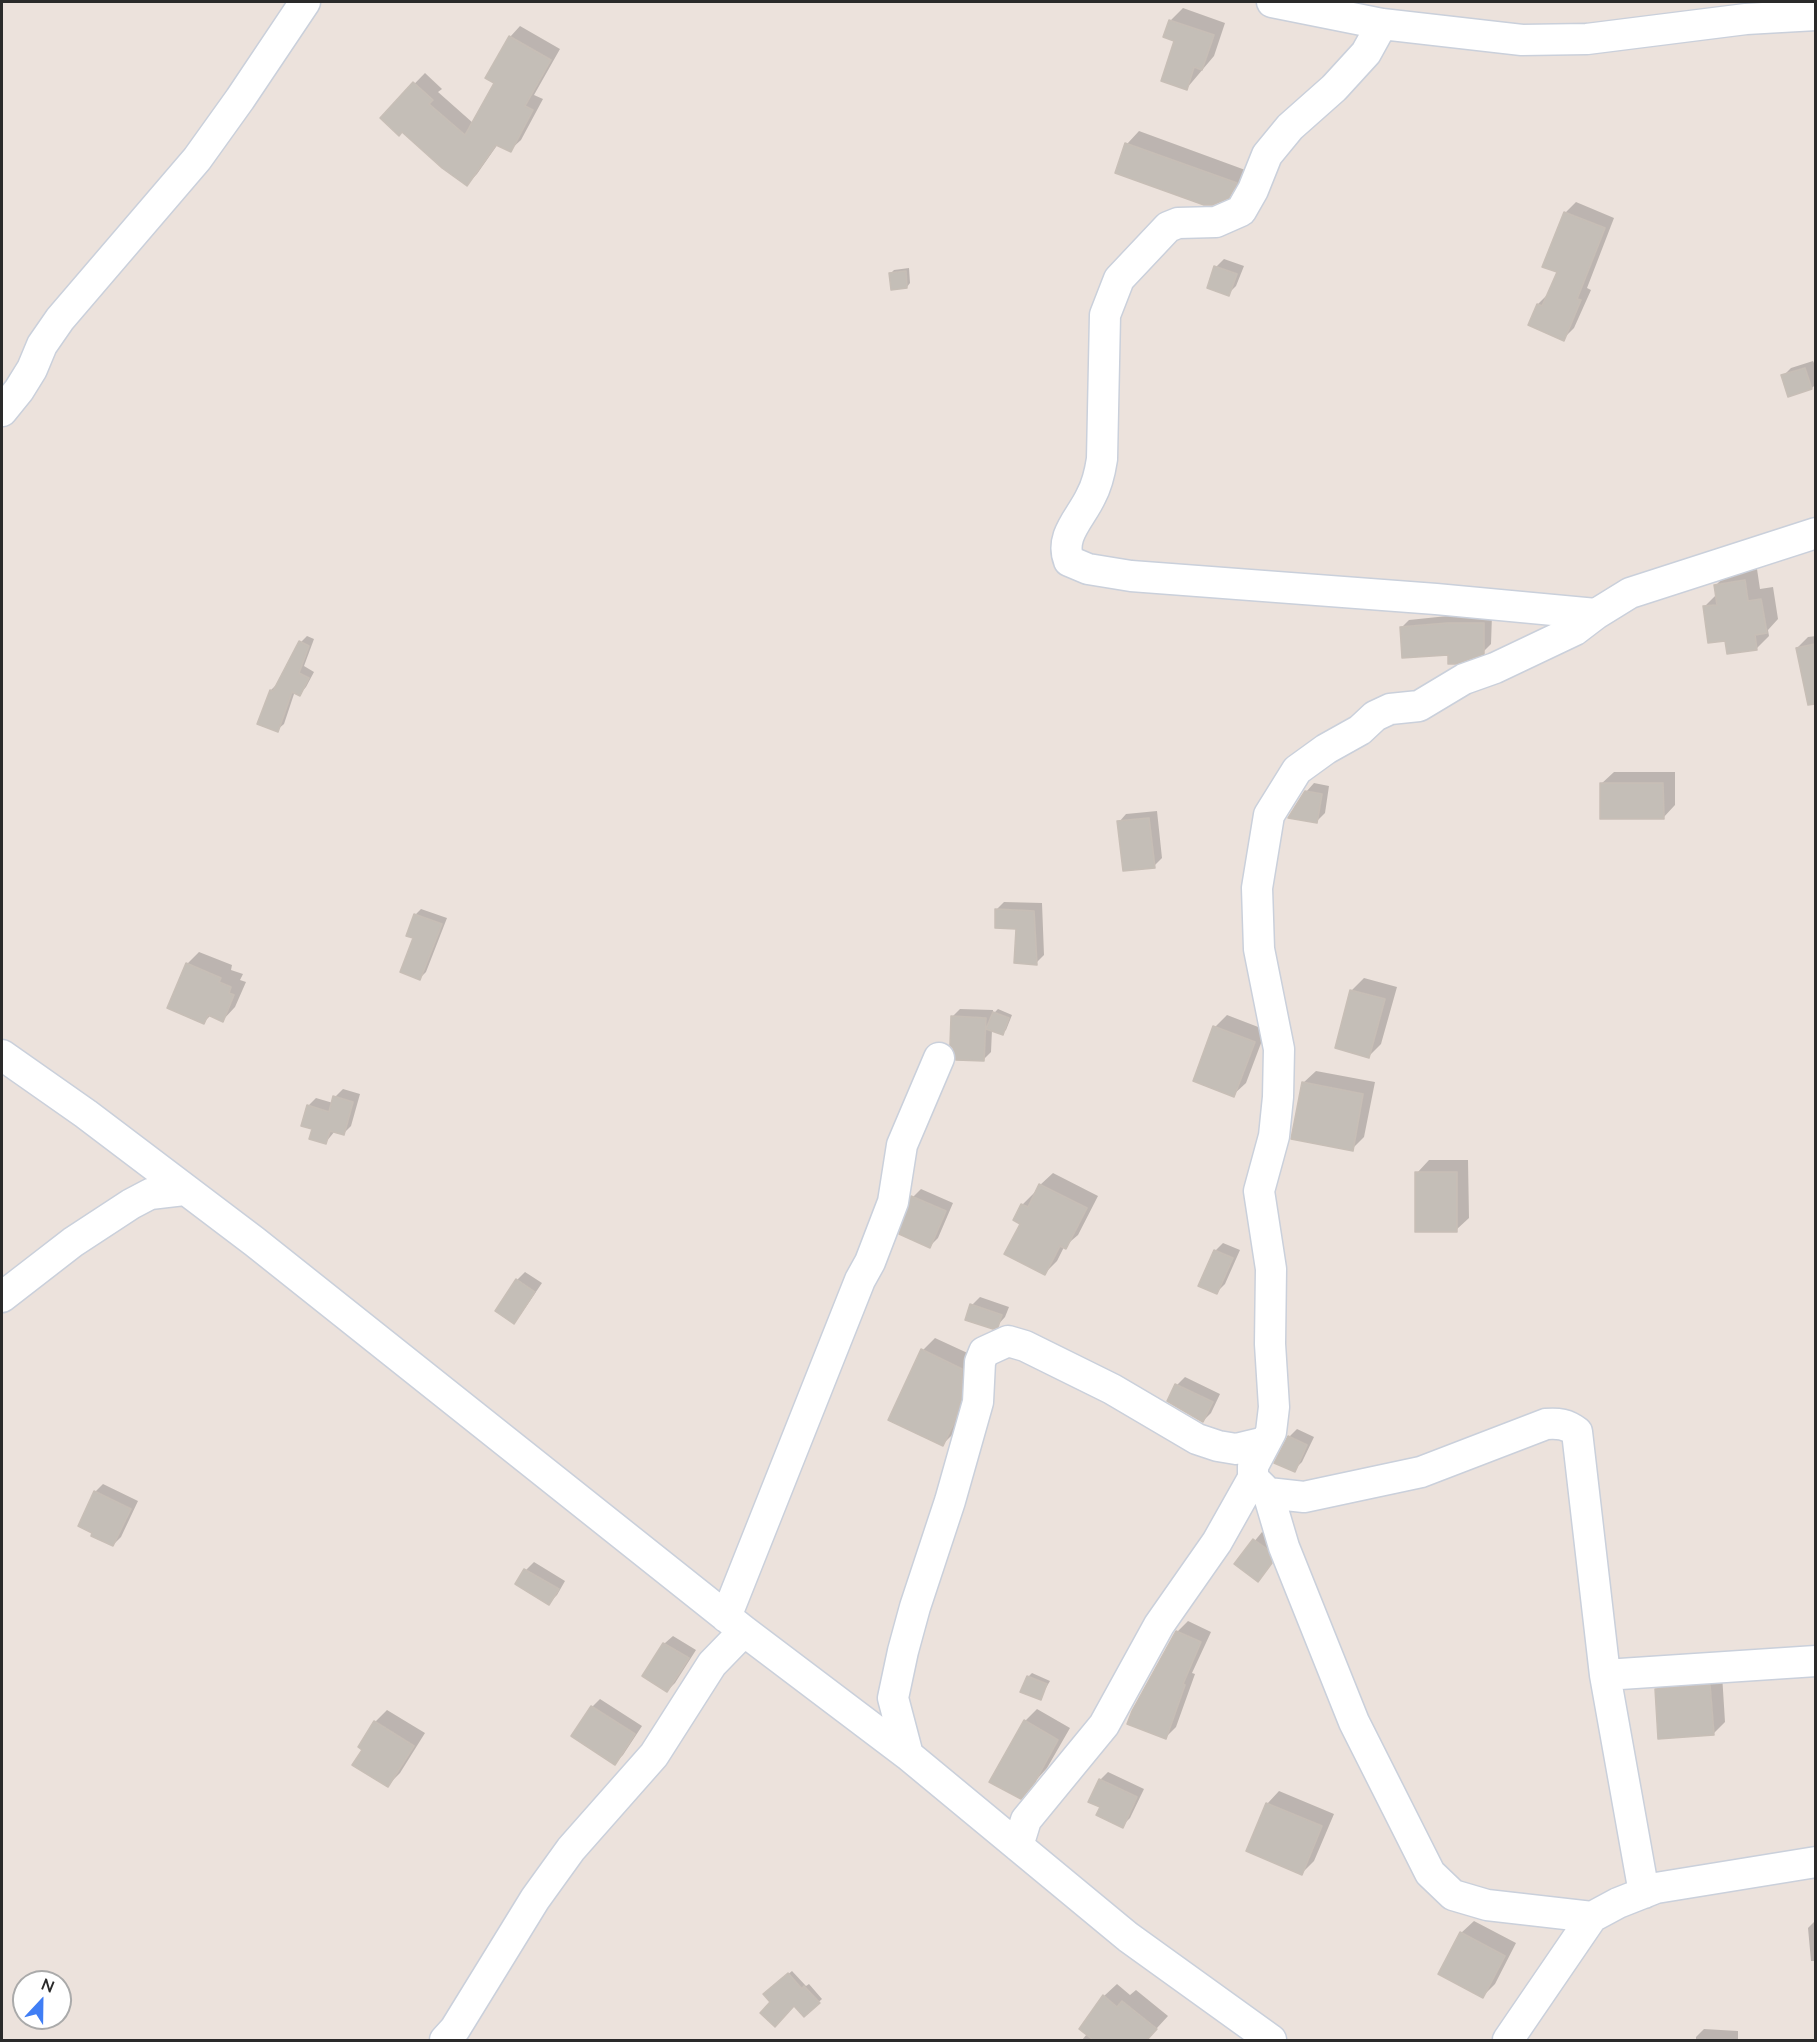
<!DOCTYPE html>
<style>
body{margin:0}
#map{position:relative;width:1817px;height:2042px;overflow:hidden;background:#ece2dc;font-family:Lato,sans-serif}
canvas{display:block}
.frame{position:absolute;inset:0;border:3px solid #2a2a2a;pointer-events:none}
.north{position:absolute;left:12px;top:1970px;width:60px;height:60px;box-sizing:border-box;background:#fff;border:2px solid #aaa;border-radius:50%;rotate:22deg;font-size:16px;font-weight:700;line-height:24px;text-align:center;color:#2a2a2a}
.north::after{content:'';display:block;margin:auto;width:21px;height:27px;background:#407ef5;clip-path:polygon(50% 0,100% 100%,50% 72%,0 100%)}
</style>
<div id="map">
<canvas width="1817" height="2042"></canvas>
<div class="frame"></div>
<div class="north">N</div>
</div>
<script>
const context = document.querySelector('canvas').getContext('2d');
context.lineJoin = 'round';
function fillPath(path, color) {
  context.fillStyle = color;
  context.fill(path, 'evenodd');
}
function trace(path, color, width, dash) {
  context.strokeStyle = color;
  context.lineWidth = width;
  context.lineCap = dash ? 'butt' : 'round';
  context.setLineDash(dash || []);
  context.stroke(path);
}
const shadow = new Path2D(`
 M1183,8L1225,23L1214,56L1187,88L1170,21Z
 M520,26L560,49L534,95L543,99L521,140L510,150L498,144L477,174L467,184L402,130L382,117L425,73L442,89L438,92L473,123L496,82L510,37Z
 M1139,131L1248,171L1241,183L1228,196L1117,172L1127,144Z
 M1576,202L1614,218L1587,288L1591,290L1574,328L1563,339L1530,324L1538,304L1549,293L1559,272L1565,213Z
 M1224,259L1244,266L1236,286L1228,294L1216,267Z
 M909,268L910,283L907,287L890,274L894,270Z
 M1813,361L1816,367V384L1812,388L1783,376L1791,368Z
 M1757,569L1760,589L1773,587L1778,619L1768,630L1769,636L1756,649L1726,639L1704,607L1717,594L1716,585L1728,573Z
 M1457,615H1492L1491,644L1483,652L1449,653L1401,628L1409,620Z
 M307,636L314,639L304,666L314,672L306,687L300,694L295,691L284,724L277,730L271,690L277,684L301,642Z
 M1816,636V692L1807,693L1797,648L1808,637Z
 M1614,772H1675V805L1663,818L1601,784Z
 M1314,783L1329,786L1325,813L1317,821L1306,792Z
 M1157,811L1162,858L1154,866L1119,822L1126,814Z
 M1004,902L1042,903L1044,955L1036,963L1018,927L996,910Z
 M421,909L447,918L426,972L420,978L415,938V915Z
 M199,952L232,965L231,970L243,974L240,980L246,982L235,1007L223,1020L211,1015L204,1022L187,964Z
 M1364,978L1397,987L1381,1044L1369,1056L1351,991Z
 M960,1009L993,1010V1014L998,1009L1012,1015L1006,1030L1002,1033L992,1030L991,1052L983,1060L952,1017Z
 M1227,1015L1266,1030L1246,1083L1233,1095L1215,1027Z
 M1316,1071L1375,1082L1364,1137L1352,1149L1303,1083Z
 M343,1089L360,1094L351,1126L343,1134L335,1131L326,1142L314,1128L308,1106L316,1098L333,1103L335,1097Z
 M1429,1160H1468L1469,1218L1456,1230L1417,1173Z
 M1053,1173L1098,1196L1078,1235L1064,1247L1057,1261L1045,1273L1022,1223L1015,1220L1023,1204L1035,1192L1036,1193L1040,1185Z
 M921,1189L953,1203L938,1238L930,1246L913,1197Z
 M1223,1243L1240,1250L1225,1284L1217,1292L1215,1251Z
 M525,1272L542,1283L521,1314L514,1322L517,1280Z
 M980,1297L1009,1307L1005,1317L997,1326L972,1305Z
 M935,1338L974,1356L955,1432L943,1444L923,1350Z
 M1185,1377L1220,1394L1211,1413L1203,1421L1169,1401L1177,1385Z
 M1297,1429L1314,1437L1302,1462L1294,1470L1289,1437Z
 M103,1484L138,1501L121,1537L113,1545L94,1532L95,1492Z
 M1262,1532L1274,1541L1279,1554L1257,1580L1236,1564Z
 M534,1562L565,1581L557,1595L549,1603L517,1584L526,1570Z
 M1188,1621L1211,1632L1192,1673L1195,1674L1176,1727L1166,1737L1177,1632Z
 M673,1636L696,1650L675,1683L667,1691L644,1676L665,1643Z
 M1032,1673L1050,1681L1040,1698L1028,1677Z
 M1722,1674L1725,1722L1713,1734L1656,1690L1669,1677Z
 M600,1699L642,1726L623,1755L615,1763L573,1736L592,1707Z
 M1037,1709L1070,1728L1047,1768L1020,1798L1025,1721Z
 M387,1710L425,1733L400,1773L388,1785L364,1749L375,1722Z
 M1108,1772L1144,1789L1130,1818L1122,1826L1102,1806L1100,1780Z
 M1279,1791L1334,1814L1314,1861L1302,1873L1267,1804Z
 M1816,1920V1961H1811L1808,1928Z
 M1474,1921L1516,1943L1495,1984L1483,1996L1461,1933Z
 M792,1971L806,1986L809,1984L822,1999L804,2015L794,2004L772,2002L768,1991Z
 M1117,1984L1130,1995L1136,1990L1168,2016L1146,2040L1141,2037L1137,2040H1082L1087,2034L1104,1996Z
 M1704,2029L1738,2031V2040H1696V2037Z`);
const building = new Path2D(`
 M1169,20L1214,35L1202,70L1194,67L1187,90L1161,81L1174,41L1163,37Z
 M509,36L551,60L525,106L533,110L511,152L496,145L467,186L442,168L402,132L399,136L380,118L413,82L433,100L429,104L465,135L494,83L485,78Z
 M1125,143L1237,183L1229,198L1212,205H1204L1115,173Z
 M1564,212L1605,228L1577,299L1581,300L1564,341L1528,325L1537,304L1542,306L1557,272L1542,267Z
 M1214,266L1237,274L1229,296L1207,288Z
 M906,271L907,288L891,290L889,273Z
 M1805,368L1812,389L1788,397L1781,375Z
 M1745,580L1748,601L1761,599L1767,633L1755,635L1757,650L1727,654L1725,641L1708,643L1703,606L1717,605L1714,585Z
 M1448,623H1484V654L1456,664H1448V655L1402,658L1400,627Z
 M299,641L309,646L299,673L309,678L300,696L292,692L278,732L257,724L270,690L273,691Z
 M1815,644V704L1808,705L1796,648Z
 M1600,783H1663L1664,819H1600Z
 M1305,791L1322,794L1317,823L1288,818Z
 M1149,818L1155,868L1123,871L1117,821Z
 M995,909L1034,911L1037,965L1014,963L1016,929L995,928Z
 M414,914L442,924L420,980L400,972L413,938L406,936Z
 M186,963L221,978L219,982L231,987L229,993L234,995L223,1022L208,1015L204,1024L167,1008Z
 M1350,990L1385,999L1369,1058L1335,1048Z
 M993,1012L1009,1018L1003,1035L986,1029Z
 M951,1016L986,1018L984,1061L956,1060L953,1048L950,1045Z
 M1213,1026L1255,1042L1234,1097L1193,1081Z
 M1302,1082L1363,1094L1353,1151L1291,1139Z
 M333,1096L353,1102L344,1135L330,1131L326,1144L309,1139L312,1129L301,1126L307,1105L329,1112Z
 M1415,1172H1457V1232H1415Z
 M1039,1184L1087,1208L1066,1249L1060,1246L1045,1275L1004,1254L1020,1224L1013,1220L1021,1204L1028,1207Z
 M911,1196L946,1211L930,1248L899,1234Z
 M1214,1250L1233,1258L1217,1294L1198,1286Z
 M516,1279L535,1292L514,1324L495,1311Z
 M970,1304L1002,1315L998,1327L993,1329L965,1320Z
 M921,1349L962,1369L961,1399L954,1423L943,1446L888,1420Z
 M1175,1384L1213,1402L1203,1422L1167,1401Z
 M1288,1436L1307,1445L1295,1472L1274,1463Z
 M94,1491L131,1509L113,1546L91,1536L92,1533L78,1526Z
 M1253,1539L1267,1549L1272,1563L1258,1582L1234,1564Z
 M524,1569L559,1589L549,1605L515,1584Z
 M1176,1631L1201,1642L1183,1684L1185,1685L1166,1739L1127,1724L1132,1711Z
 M663,1643L689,1658L667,1692L642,1676Z
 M1027,1676L1047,1684L1041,1700L1020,1692Z
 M1710,1685L1714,1735L1658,1739L1655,1689Z
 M591,1706L635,1734L615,1765L571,1736Z
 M1024,1720L1058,1740L1035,1782L1021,1799L989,1782Z
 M374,1721L414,1746L388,1787L352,1765L362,1750L358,1747Z
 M1099,1779L1137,1797L1123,1828L1096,1815L1100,1807L1088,1802Z
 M1266,1803L1322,1826L1302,1875L1246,1851Z
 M1460,1932L1505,1956L1483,1998L1438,1974Z
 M788,1973L802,1989L804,1986L820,2003L804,2017L794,2006L775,2027L760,2013L770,2002L763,1994Z
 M1103,1995L1117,2007L1122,2001L1157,2029L1147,2040H1093L1079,2029Z`);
const minor = new Path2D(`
 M1272,2L1382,24L1522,40L1587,39L1746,19L1816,15
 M1382,24L1366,53L1334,88L1290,127L1267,155L1253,190L1241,211L1216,222L1178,223L1168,227L1119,279L1105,315L1102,459C1100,472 1097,485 1091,496C1081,518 1059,536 1069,561L1088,569L1131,576L1436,599L1596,614
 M2,411L19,390L32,369L42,345L60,319L197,159L240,99L305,2
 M2,1055L86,1114L255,1242L744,1631L908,1755L1128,1937L1271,2040
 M2,1297L73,1242L131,1204L150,1194L184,1190
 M1268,1493L1304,1497L1421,1472L1546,1424C1558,1423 1567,1424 1577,1432L1605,1675L1644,1893
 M726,1617L860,1280L870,1262L893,1202L902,1145L939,1058
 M1605,1675L1816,1661
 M908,1755L893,1698L903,1651L915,1607L950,1501L978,1402L980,1362L984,1352L1008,1341L1025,1346L1112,1389L1197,1439L1218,1446L1236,1449L1265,1442
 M1018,1846L1026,1820L1104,1725L1159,1625L1217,1542L1253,1478
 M1592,1917L1487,1905L1453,1895L1430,1873L1354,1722L1284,1547L1268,1493L1253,1478V1466L1271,1432L1274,1407L1270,1344L1271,1269L1259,1191L1274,1136L1278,1097L1279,1049L1259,949L1257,888L1269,815L1297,770L1326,749L1360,730L1375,716L1390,709L1419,706L1464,679L1495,668L1575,630L1596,614L1630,593L1816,533
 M445,2040L455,2029L535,1899L571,1849L654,1755L712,1664L744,1631
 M1508,2040L1592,1917L1618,1903L1656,1888L1816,1862`);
fillPath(shadow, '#0003');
fillPath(building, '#c4beb7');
trace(building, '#c7beb6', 1.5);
trace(minor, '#cad0db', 33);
trace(minor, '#fff', 30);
</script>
